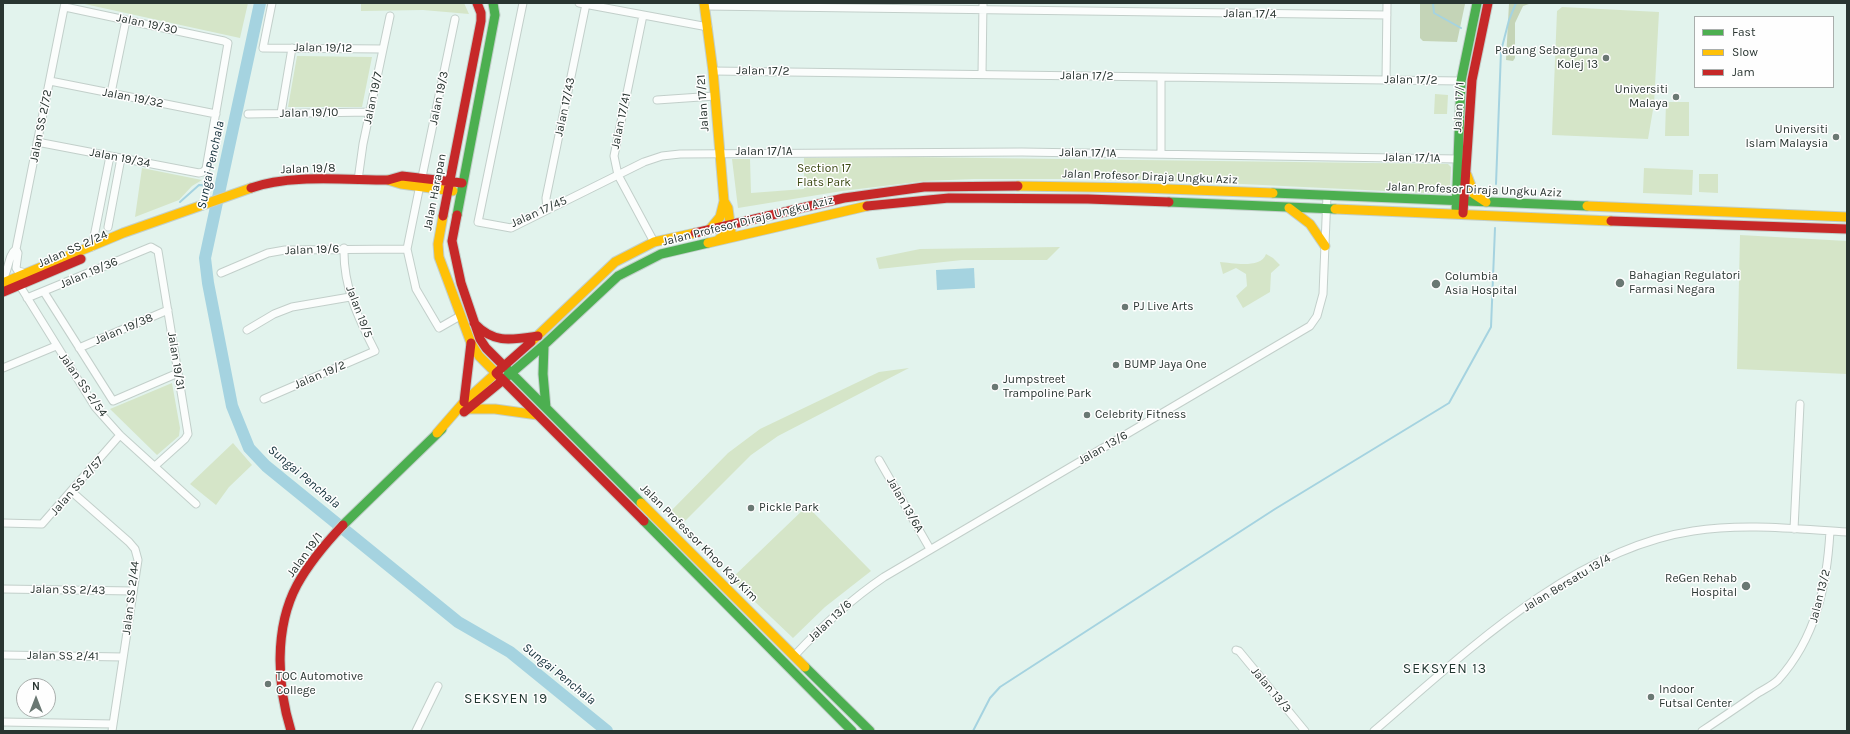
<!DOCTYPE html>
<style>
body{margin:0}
#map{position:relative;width:1850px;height:734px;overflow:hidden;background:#e2f3ed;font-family:Karla,sans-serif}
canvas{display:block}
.frame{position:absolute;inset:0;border:4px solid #293531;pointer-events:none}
.legend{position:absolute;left:1694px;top:16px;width:140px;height:72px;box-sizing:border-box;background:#fefefe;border:1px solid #a9aeac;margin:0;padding:5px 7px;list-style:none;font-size:12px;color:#293531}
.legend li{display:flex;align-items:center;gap:8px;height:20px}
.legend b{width:20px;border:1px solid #a9aeac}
.north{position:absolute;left:16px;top:678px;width:40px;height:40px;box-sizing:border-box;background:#fefefe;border:1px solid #a9aeac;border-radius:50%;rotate:0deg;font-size:11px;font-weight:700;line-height:16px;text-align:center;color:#293531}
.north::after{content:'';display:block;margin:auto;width:14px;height:18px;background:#6a7873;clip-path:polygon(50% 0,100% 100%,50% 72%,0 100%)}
</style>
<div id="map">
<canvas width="1850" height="734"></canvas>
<div class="frame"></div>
<ul class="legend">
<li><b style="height:5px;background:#4caf50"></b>Fast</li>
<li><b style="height:5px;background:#ffc107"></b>Slow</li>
<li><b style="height:5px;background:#c62828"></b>Jam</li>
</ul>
<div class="north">N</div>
</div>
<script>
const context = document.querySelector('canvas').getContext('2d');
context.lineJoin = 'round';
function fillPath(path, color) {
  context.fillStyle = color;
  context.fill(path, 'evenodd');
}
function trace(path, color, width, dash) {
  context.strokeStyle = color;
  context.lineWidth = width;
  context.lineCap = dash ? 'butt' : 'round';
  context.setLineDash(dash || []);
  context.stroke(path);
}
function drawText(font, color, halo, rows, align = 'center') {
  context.font = font + ' Karla,sans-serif';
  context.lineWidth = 3;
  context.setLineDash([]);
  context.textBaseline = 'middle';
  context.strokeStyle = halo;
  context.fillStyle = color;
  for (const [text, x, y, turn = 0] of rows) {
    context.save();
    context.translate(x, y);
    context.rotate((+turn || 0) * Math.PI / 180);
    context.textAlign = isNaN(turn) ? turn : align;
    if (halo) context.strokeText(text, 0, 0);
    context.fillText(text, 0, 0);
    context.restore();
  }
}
const green = new Path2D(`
 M80,3H248L240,38Z
 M361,3H464L469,14L423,10L361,11Z
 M1562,7L1659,12L1654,104L1648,139L1552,135L1557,11Z
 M297,56L372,57L362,107H288Z
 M1435,94L1448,95L1447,114H1434Z
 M1666,102H1689V136H1665Z
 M908,157L1448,164L1451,167L1450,191L1447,194L1140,179H974L925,181L842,191L738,208L732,159H750L751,193L804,189V158Z
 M142,168L202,180L192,186L179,200L135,217Z
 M1644,168L1693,170L1692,195L1643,193Z
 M1699,174H1718V193L1699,192Z
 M1740,235L1847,241V374L1737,369Z
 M1060,247L1047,260H962L879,269L876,258L920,249Z
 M1266,254L1273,258L1280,265L1271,273L1270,292L1243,308L1236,296L1247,286L1246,274L1236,268L1223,274L1220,262C1233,263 1261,269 1266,254Z
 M909,368L778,436L751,455L679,527L667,515L728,453L760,429L879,372Z
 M172,383L180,428L179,436L157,455L110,409Z
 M233,443L252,465L229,487L216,505L190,484Z
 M807,506L871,571L825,607L793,638L731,579Z`);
const forest = new Path2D(`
 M1420,3L1465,4L1457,42L1423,41L1420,38Z
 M1509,3H1532L1523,6L1515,23V58L1513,61L1506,60Z`);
const water = new Path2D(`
 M974,268L975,288L937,290L936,270Z`);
const stream = new Path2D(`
 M1433,3L1434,13L1461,28
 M1496,184L1501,51L1509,20L1516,3
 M180,202L199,185L221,186
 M973,731L990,698L1000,687L1275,509L1449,403L1491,327L1495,228`);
const river = new Path2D(`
 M260,3L205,258L208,283L232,406L249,448L266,466L458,622L510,652L607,731`);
const street = new Path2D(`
 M272,3L263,48L383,49
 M523,3L478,222L511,228L644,162L662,156L680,154L1022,152L1458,159
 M579,3L708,27
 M705,6L1387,15
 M643,15L614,156L618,175L654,242
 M713,71L1461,81
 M982,74L983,3
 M1161,77V154
 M1386,80L1387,3
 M50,81L216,114
 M111,93L126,20
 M657,100L715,96
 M281,113L292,48
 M248,114L370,112
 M37,142L199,173L203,172L206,169L228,43L224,41L65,7
 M422,177L455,19
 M358,180L363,144L390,16
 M420,185L407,249L416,289L439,328L460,316
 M547,210L546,198L586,4
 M108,227L121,158
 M92,247L110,156
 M26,273L18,271L16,268L18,253L16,249L65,3
 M221,273L268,253L285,250L407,249
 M3,279C9,270 8,255 16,249
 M20,286L95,407L120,435L196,504
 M44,292L113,401L178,373
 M27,298L151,247L158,251L188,434L185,439L155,466
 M247,330L274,314L292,307L350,297
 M79,348L168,310
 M3,368L56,346
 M264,399L375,351C358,318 343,286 344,248
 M879,460L930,549
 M72,492L129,542L135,549L138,560L112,731
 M3,523L42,524L120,435
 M1794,529L1800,404
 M3,589L133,591
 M1236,650L1239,651L1305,731
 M3,655L123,657
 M794,656C822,626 850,600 884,577L1310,326L1317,316L1323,294L1327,195
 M3,722L113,724
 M416,731L438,686
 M1374,731C1464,654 1572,549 1693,531C1744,523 1796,529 1847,532
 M1702,731C1720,719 1738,707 1755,695C1762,690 1772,686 1778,680C1816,638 1827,585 1830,531`);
const fast = new Path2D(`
 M1273,193L1587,206
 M1169,202L1335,209
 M1456,213L1461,81L1477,3
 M457,215L495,15L493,3
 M544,345L543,374L546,408
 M506,368L641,503
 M503,380L544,345L618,276L661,254L708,243
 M644,521L852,731
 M343,525L442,429
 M805,667L870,731`);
const slow = new Path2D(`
 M704,3L713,71L724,201L720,217L710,229
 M1467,175L1474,194L1486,202
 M388,180L401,184L453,191
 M1018,186L1141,188L1273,193
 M1587,206L1847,217
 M1289,208L1310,224L1325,246
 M1335,209L1611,221
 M719,239L731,231L728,208L724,201
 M708,243L867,206
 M3,283L123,233L251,188
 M531,342L615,262L654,242L695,233
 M468,409H495L538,415
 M437,433L464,402L496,373L479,356L471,343L439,257L438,244L443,216
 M641,503L805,667`);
const jam = new Path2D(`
 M251,188C289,174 347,180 388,180L402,176L462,183
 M867,206L949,198L1088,199L1169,202
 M1463,213L1472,80L1488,3
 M457,215L452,241L461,283L480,339L486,348L504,366
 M443,216L481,21V13L477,3
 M1611,221L1847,229
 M695,233L844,198L924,187L1018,186
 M3,292L81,259
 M474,323C494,344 511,340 538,336
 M531,342L496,373L644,521
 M464,402L471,343
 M464,412L503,380
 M291,731C277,686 274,628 297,585C309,563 326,543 343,525`);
const markers = [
 [1606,58,4,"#6a7873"],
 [1676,97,4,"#6a7873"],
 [1836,137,4,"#6a7873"],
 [1620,283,5,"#6a7873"],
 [1436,284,5,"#6a7873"],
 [1125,307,4,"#6a7873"],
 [1116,365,4,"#6a7873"],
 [995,387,4,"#6a7873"],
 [1087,415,4,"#6a7873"],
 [751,508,4,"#6a7873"],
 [1746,586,5,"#6a7873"],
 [268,684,4,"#6a7873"],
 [1651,697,4,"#6a7873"]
];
const streetNames = [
 ["Jalan 17/4",1250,14,1],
 ["Jalan 19/30",147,24,12],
 ["Jalan 19/12",323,48,1],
 ["Jalan 17/2",763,71,1],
 ["Jalan 17/2",1087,76,1],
 ["Jalan 17/2",1411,80,1],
 ["Jalan 19/32",133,98,11],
 ["Jalan 19/7",373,98,-78],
 ["Jalan 19/3",439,98,-78],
 ["Jalan 17/21",703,103,-94],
 ["Jalan 17/43",565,107,-78],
 ["Jalan 17/1",1459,107,-87],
 ["Jalan 19/10",309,113,-1],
 ["Jalan 17/41",621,121,-78],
 ["Jalan SS 2/72",41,126,-79],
 ["Jalan 17/1A",764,152],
 ["Jalan 17/1A",1088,153,1],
 ["Jalan 19/34",120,158,11],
 ["Jalan 17/1A",1412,158,1],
 ["Jalan 19/8",308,169,-2],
 ["Jalan Profesor Diraja Ungku Aziz",1150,177,2],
 ["Jalan Profesor Diraja Ungku Aziz",1474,190,2],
 ["Jalan Harapan",435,192,-79],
 ["Jalan 17/45",539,212,-24],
 ["Jalan Profesor Diraja Ungku Aziz",748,221,-14],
 ["Jalan SS 2/24",73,249,-24],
 ["Jalan 19/6",312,250,-2],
 ["Jalan 19/36",89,273,-23],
 ["Jalan 19/5",359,312,69],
 ["Jalan 19/38",124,329,-23],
 ["Jalan 19/31",176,361,81],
 ["Jalan 19/2",320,375,-23],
 ["Jalan SS 2/54",83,385,55],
 ["Jalan 13/6",1103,448,-30],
 ["Jalan SS 2/57",77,486,-49],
 ["Jalan 13/6A",905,505,60],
 ["Jalan Professor Khoo Kay Kim",699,543,45],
 ["Jalan 19/1",305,555,-54],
 ["Jalan Bersatu 13/4",1567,583,-31],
 ["Jalan SS 2/43",68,590,1],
 ["Jalan 13/2",1820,596,-76],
 ["Jalan SS 2/44",131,598,-83],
 ["Jalan 13/6",830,621,-43],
 ["Jalan SS 2/41",63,656,1],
 ["Jalan 13/3",1271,690,50]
];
const poiNames = [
 ["Padang Sebarguna",1598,51,"right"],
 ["Kolej 13",1598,65,"right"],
 ["Universiti",1668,90,"right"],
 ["Malaya",1668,104,"right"],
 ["Universiti",1828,130,"right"],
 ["Islam Malaysia",1828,144,"right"],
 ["Bahagian Regulatori",1629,276],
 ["Farmasi Negara",1629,290],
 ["Columbia",1445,277],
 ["Asia Hospital",1445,291],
 ["PJ Live Arts",1133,307],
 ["BUMP Jaya One",1124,365],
 ["Jumpstreet",1003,380],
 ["Trampoline Park",1003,394],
 ["Celebrity Fitness",1095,415],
 ["Pickle Park",759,508],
 ["ReGen Rehab",1737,579,"right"],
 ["Hospital",1737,593,"right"],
 ["TOC Automotive",276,677],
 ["College",276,691],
 ["Indoor",1659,690],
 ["Futsal Center",1659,704]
];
const parkNames = [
 ["Section 17",824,169],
 ["Flats Park",824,183]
];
const waterNames = [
 ["Sungai Penchala",211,165,-78],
 ["Sungai Penchala",304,477,40],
 ["Sungai Penchala",559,674,39]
];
const quarterNames = [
 ["SEKSYEN 13",1445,669],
 ["SEKSYEN 19",506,699]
];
fillPath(green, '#d5e5c8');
fillPath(forest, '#c4d4b7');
fillPath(water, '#a5d3e0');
trace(stream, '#a5d3e0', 2);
trace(river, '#a5d3e0', 12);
trace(street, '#c2cfca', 9);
trace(fast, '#c2cfca', 11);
trace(slow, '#c2cfca', 11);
trace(jam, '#c2cfca', 11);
trace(street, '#fbfdfc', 7);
trace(fast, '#4caf50', 9);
trace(slow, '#ffc107', 9);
trace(jam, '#c62828', 9);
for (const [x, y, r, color] of markers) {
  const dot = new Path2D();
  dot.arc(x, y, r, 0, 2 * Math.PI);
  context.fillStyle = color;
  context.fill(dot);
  trace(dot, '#fefefe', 1.5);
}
drawText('12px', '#293531', '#fefefe', streetNames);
drawText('12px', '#293531', '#fefefe', poiNames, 'left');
drawText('12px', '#3c4913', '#fefefe', parkNames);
drawText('italic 13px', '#122f39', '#fefefe', waterNames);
context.letterSpacing = '1px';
drawText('14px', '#1f362f', '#fefefe', quarterNames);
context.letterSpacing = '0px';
</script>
